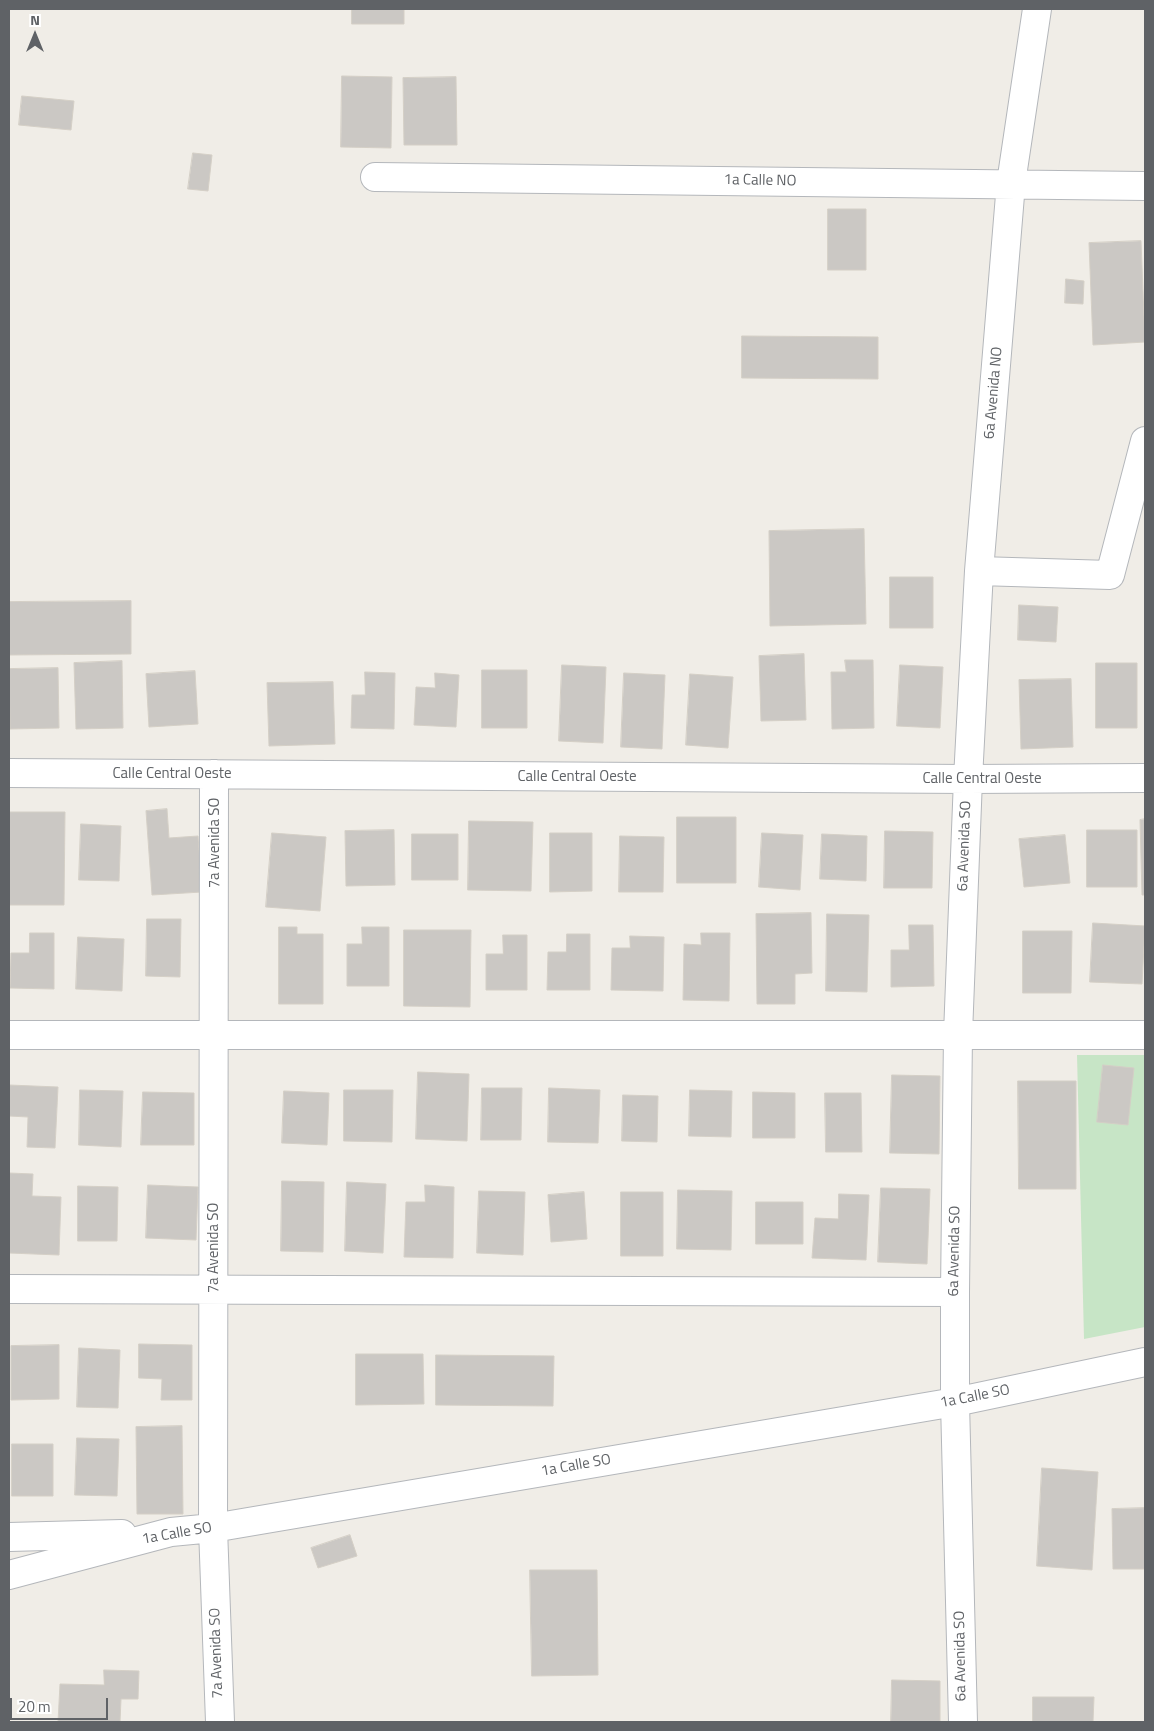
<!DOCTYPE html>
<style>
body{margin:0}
#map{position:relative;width:1154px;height:1731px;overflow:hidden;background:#f0ede7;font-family:"Titillium Web",sans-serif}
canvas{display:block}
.frame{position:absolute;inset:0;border:10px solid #5f6266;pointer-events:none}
.north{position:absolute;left:10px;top:10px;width:50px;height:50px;-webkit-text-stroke:4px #fff;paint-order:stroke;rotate:0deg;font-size:14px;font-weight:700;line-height:20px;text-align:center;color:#5f6266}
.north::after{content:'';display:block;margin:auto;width:18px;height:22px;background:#5f6266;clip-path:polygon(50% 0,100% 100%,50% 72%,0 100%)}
.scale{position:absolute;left:10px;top:1698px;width:98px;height:22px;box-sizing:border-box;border:2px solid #5f6266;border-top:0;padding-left:6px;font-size:15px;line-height:18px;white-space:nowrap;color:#5f6266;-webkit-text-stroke:4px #fff;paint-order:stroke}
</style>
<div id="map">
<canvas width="1154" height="1731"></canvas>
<div class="frame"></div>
<div class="north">N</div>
<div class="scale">20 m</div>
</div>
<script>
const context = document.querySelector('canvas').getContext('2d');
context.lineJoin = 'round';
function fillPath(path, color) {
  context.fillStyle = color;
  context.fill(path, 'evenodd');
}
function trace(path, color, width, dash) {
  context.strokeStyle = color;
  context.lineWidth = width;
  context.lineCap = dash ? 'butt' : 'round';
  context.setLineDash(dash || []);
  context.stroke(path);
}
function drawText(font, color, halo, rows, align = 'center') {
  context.font = font + ' "Titillium Web",sans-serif';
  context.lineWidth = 4;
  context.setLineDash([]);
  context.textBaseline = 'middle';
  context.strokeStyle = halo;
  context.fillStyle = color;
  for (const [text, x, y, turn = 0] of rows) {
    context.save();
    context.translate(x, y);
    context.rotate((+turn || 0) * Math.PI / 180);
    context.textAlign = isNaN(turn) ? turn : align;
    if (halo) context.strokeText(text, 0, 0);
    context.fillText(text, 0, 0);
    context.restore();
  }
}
const green = new Path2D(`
 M1077,1055H1145V1327L1084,1339Z`);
const building = new Path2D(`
 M352,9H404V24H352Z
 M342,76L392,77L391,148L341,147Z
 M456,77L457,145H404L403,78Z
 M22,96L74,101L71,130L19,125Z
 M193,153L212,155L208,191L188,189Z
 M828,209H866V270H828Z
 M1141,241L1145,342L1093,345L1089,243Z
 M1066,279L1084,281L1083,304L1065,303Z
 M742,336L878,337V379L742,378Z
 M864,529L866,624L770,626L769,531Z
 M890,577H933V628H890Z
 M131,601V654L9,655V602Z
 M1019,605L1058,607L1056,642L1018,640Z
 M804,654L806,720L761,721L759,656Z
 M845,660H873L874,728L832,729L831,672H846Z
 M122,661L123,728L76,729L74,663Z
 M1096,663H1137V728H1096Z
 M562,665L606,667L603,743L559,741Z
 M900,665L943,667L940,728L897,726Z
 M58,668L59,728L10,729L9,669Z
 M482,670H527V728H482Z
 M195,671L198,724L149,727L146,674Z
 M365,672L395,673L394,729L351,728L352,695H365Z
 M435,673L459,675L456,727L414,725L416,687L435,688Z
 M624,673L665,675L662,749L621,747Z
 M690,674L733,677L728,748L686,745Z
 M1071,679L1073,747L1021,749L1019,680Z
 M333,682L335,744L269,746L267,683Z
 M167,809L169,838L198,836L202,892L152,895L146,811Z
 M9,812H65L64,905H9Z
 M677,817H736V883H677Z
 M1145,819V895H1142L1140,820Z
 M469,821L533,822L531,891L468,890Z
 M81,824L121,826L119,881L79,880Z
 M394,830L395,885L346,886L345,831Z
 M1087,830H1137V887H1087Z
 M885,831L933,832L932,888H884Z
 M272,833L326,837L320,911L266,907Z
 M550,833H592V891L550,892Z
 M762,833L803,835L800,890L759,887Z
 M412,834H458V880H412Z
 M822,834L867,836L866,881L820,879Z
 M1065,835L1070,883L1024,887L1019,839Z
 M620,836L664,837L663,892H619Z
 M811,913L812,973L795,974V1004H757L756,914Z
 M827,914L869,915L867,992L826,991Z
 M147,919H181L180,977L146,976Z
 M1093,923L1145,926L1142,984L1090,982Z
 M909,925H933L934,986L891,987V950H909Z
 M279,927H297V934H323V1004H279Z
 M362,927H389V986H347V944H362Z
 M404,930H471L470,1007L404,1006Z
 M1023,931H1072L1071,993H1023Z
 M30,933H54V989L10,988L11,953H29Z
 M701,933H730L729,1001L683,1000L684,944L701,945Z
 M567,934H590V990H547L548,952H566Z
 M503,935H527V990H486V954H503Z
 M630,936L664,937L663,991L611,990L612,948H630Z
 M78,937L124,939L122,991L76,989Z
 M1103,1065L1134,1068L1128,1125L1097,1122Z
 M418,1072L469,1074L467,1141L416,1139Z
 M892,1075L940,1076L939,1154L890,1153Z
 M1018,1081H1076V1189H1019Z
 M9,1085L58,1087L55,1148L27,1147L28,1117L9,1116Z
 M482,1088H522L521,1140H481Z
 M549,1088L600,1090L598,1143L548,1142Z
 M80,1090L123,1091L121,1147L79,1145Z
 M344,1090H393L392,1142L344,1141Z
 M690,1090L732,1091L731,1137L689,1136Z
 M284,1091L329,1093L327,1145L282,1143Z
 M143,1092L194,1093V1145H141Z
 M753,1092L795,1093V1138H753Z
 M825,1093H861L862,1152H826Z
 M623,1095L658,1096L657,1142L622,1141Z
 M9,1173L33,1174L32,1196L61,1197L59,1255L9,1253Z
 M282,1181L324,1182L323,1252L281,1251Z
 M347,1182L386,1184L383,1253L345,1251Z
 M148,1185L198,1187L196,1240L146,1238Z
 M425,1185L454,1187L453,1258L404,1257L406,1202H425Z
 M78,1186L118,1187L117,1241H78Z
 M881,1188L930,1189L927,1264L878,1262Z
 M678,1190L732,1191L731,1250L677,1249Z
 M479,1191L525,1192L523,1255L477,1253Z
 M584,1192L587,1239L551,1242L548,1195Z
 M621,1192H663V1256H621Z
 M839,1194L869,1195L866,1260L812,1258L815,1218L838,1219Z
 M756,1202H803V1244H756Z
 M139,1344L192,1345V1400H161L162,1379L139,1378Z
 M59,1345V1399L11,1400V1346Z
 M79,1348L120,1350L118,1408L77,1407Z
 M356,1354H423L424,1404L356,1405Z
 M436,1355L554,1356L553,1406L436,1405Z
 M182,1426L183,1514H137L136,1427Z
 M77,1438L119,1439L117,1496L75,1495Z
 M12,1444H53V1496H12Z
 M1042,1468L1098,1472L1092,1570L1037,1566Z
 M1145,1508V1569H1113L1112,1509Z
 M350,1535L357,1556L318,1568L311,1548Z
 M530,1570H597L598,1675L532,1676Z
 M104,1670L139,1671L138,1699H121L120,1722H58L60,1684L104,1685Z
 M892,1680L940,1681V1722H891Z
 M1033,1697H1094L1093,1722H1033Z`);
const minor = new Path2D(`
 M375,177L1145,186
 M979,571L1110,575L1145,441
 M9,773L968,779L1145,778
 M214,774L213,1528L220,1722
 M9,1035H1145
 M9,1289L955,1292
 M9,1537L122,1534
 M9,1575L171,1532L213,1528L955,1402L1145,1362
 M963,1722L955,1402V1292L958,1034L968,779L979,571L1011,183L1037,9`);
const streetNames = [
 ["1a Calle NO",760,181,1],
 ["6a Avenida NO",994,393,-85],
 ["Calle Central Oeste",172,774],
 ["Calle Central Oeste",577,777],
 ["Calle Central Oeste",982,779],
 ["7a Avenida SO",215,843,-90],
 ["6a Avenida SO",965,846,-88],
 ["7a Avenida SO",214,1248,-90],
 ["6a Avenida SO",955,1251,-89],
 ["1a Calle SO",975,1397,-11],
 ["1a Calle SO",576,1466,-10],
 ["1a Calle SO",177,1534,-10],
 ["7a Avenida SO",217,1653,-92],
 ["6a Avenida SO",961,1656,-91]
];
fillPath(green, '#c7e5c6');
fillPath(building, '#cbc8c4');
trace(building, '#d4cfc6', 1);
trace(minor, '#b4b7bb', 30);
trace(minor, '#fff', 28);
drawText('15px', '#5f6266', '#fff', streetNames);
</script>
